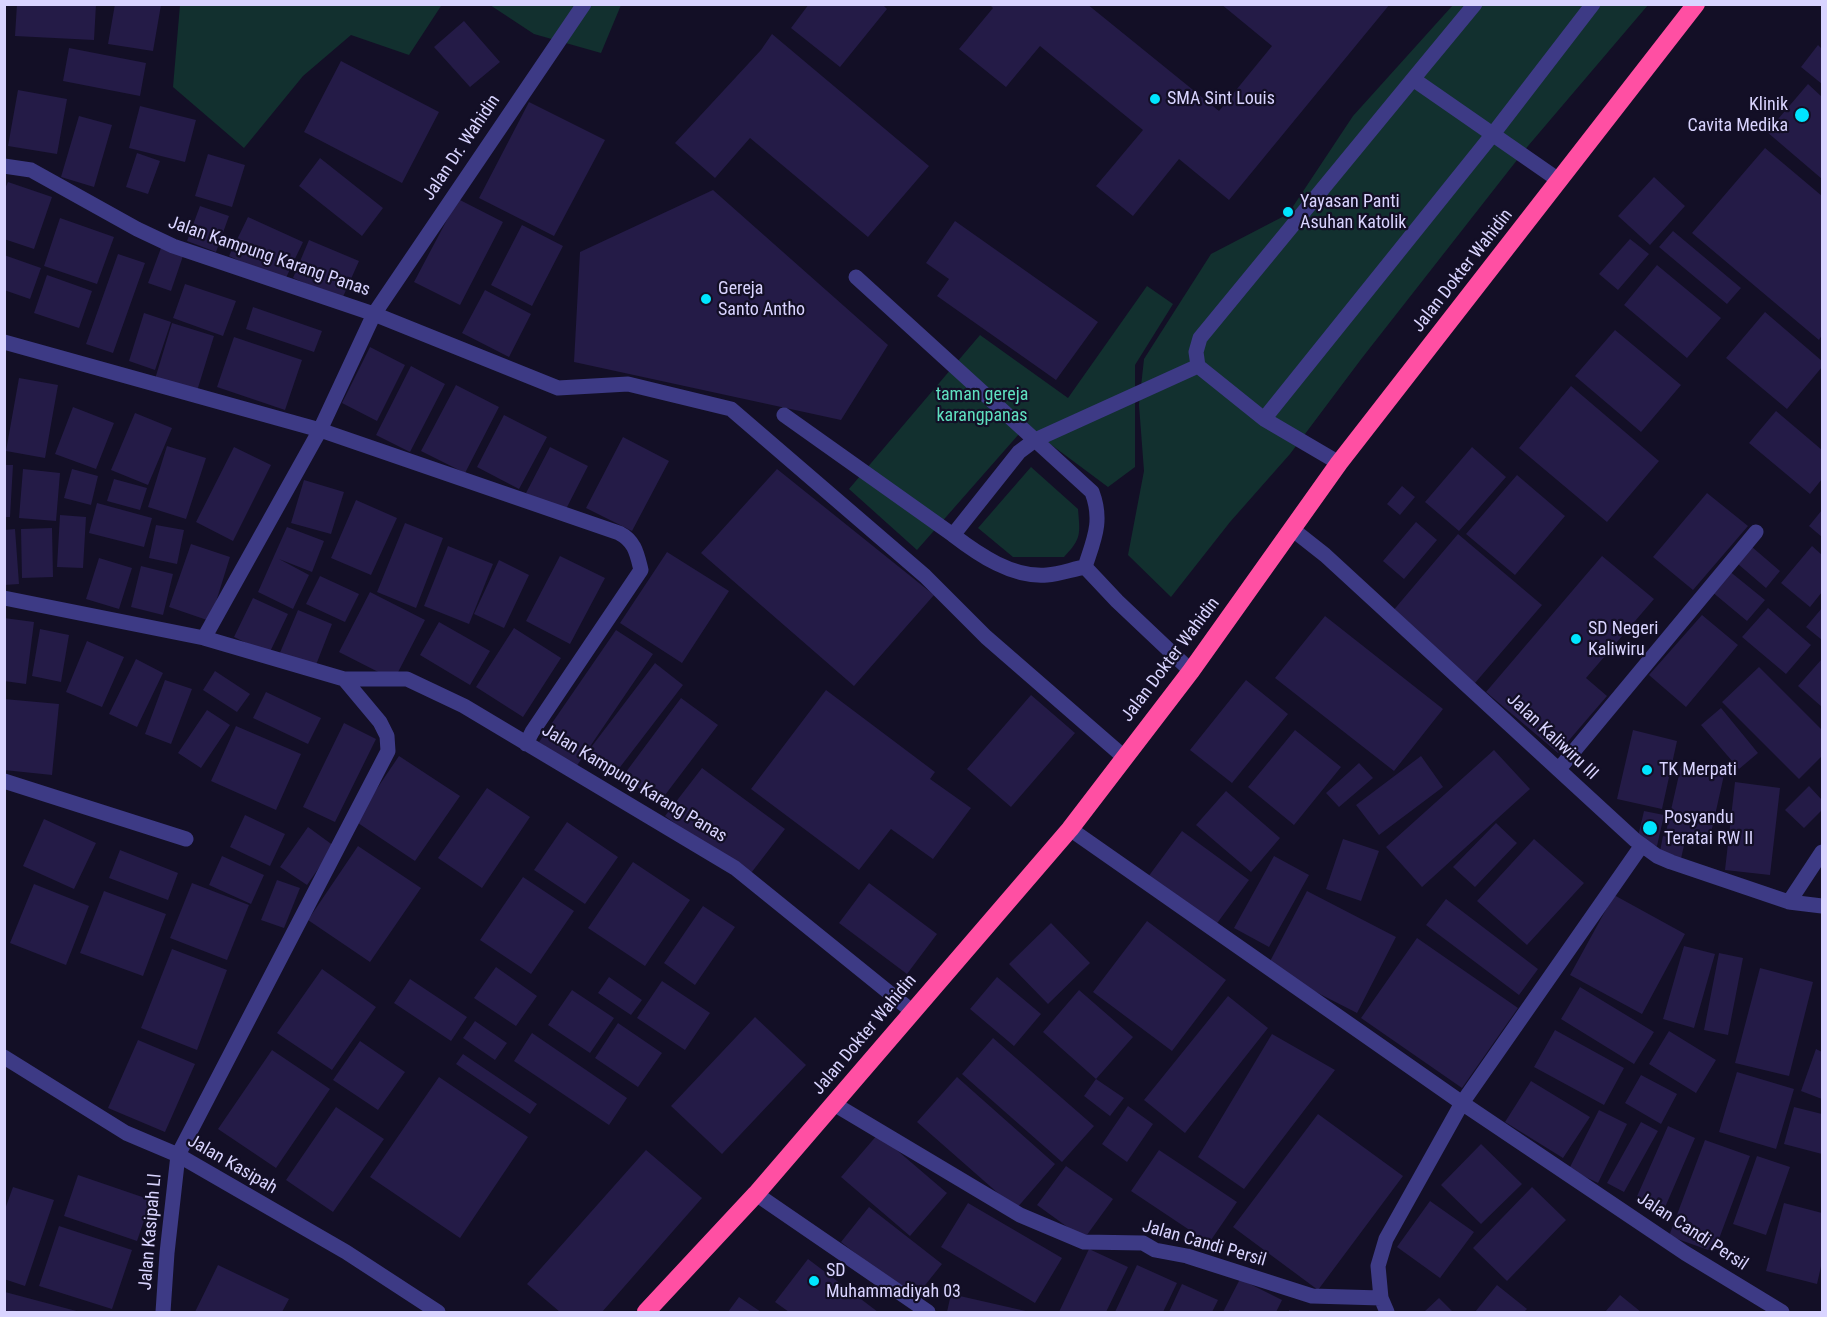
<!DOCTYPE html>
<style>
body{margin:0}
#map{position:relative;width:1827px;height:1317px;overflow:hidden;background:#130f26;font-family:"Roboto Condensed",sans-serif}
canvas{display:block}
.frame{position:absolute;inset:0;border:6px solid #d9d4ff;pointer-events:none}
</style>
<div id="map">
<canvas width="1827" height="1317"></canvas>
<div class="frame"></div>
</div>
<script>
const context = document.querySelector('canvas').getContext('2d');
context.lineJoin = 'round';
function fillPath(path, color) {
  context.fillStyle = color;
  context.fill(path, 'evenodd');
}
function trace(path, color, width, dash) {
  context.strokeStyle = color;
  context.lineWidth = width;
  context.lineCap = dash ? 'butt' : 'round';
  context.setLineDash(dash || []);
  context.stroke(path);
}
function drawText(font, color, halo, rows, align = 'center') {
  context.font = font + ' "Roboto Condensed",sans-serif';
  context.lineWidth = 4.5;
  context.setLineDash([]);
  context.textBaseline = 'middle';
  context.strokeStyle = halo;
  context.fillStyle = color;
  for (const [text, x, y, turn = 0] of rows) {
    context.save();
    context.translate(x, y);
    context.rotate((+turn || 0) * Math.PI / 180);
    context.textAlign = isNaN(turn) ? turn : align;
    if (halo) context.strokeText(text, 0, 0);
    context.fillText(text, 0, 0);
    context.restore();
  }
}
const green = new Path2D(`
 M180,5V4L453,5L441,6L409,55L351,35L303,76L244,148L173,87Z
 M490,5H621L601,53L534,34Z
 M1453,5H1648L1528,146L1362,358L1290,454L1230,522L1171,597L1128,555L1144,471L1139,405L1144,359L1211,254L1288,214L1353,116Z
 M1147,286L1173,304L1135,365V467L1108,487L1026,426L917,550L849,489L980,335L1068,398Z
 M1031,467L1078,509C1080,534 1082,538 1064,557H1013L978,528Z`);
const building = new Path2D(`
 M17,4H96L94,40L15,36Z
 M115,4L161,5L153,51L108,44Z
 M809,4H882L887,9L840,67L791,28Z
 M989,4H1087L1219,111L1272,46L1221,4H1390L1229,200L1179,159L1133,216L1096,186L1143,130L1040,46L1006,87L959,49L993,8Z
 M464,21L500,62L470,87L434,47Z
 M772,34L929,166L868,237L750,138L715,178L675,143L761,50Z
 M1818,45L1822,49V84L1801,67Z
 M69,48L146,63L140,96L63,81Z
 M341,61L439,112L402,183L304,132Z
 M1808,84L1822,97V179L1767,132Z
 M18,90L67,99L57,154L8,146Z
 M529,102L605,140L554,236L479,198Z
 M140,106L196,120L185,162L129,148Z
 M79,116L112,125L94,187L61,177Z
 M1765,148L1822,196V335L1819,340L1692,233Z
 M137,153L160,161L148,194L126,187Z
 M208,154L245,165L232,207L195,196Z
 M320,158L383,208L362,236L299,186Z
 M1654,177L1685,206L1650,245L1618,216Z
 M8,182L52,197L34,249L4,239V191Z
 M713,190L888,345L841,420L574,362L580,252Z
 M458,199L503,222L460,305L414,282Z
 M200,206L229,216L216,252L187,241Z
 M248,217L303,242L284,282L229,256Z
 M60,218L114,237L97,284L44,266Z
 M955,221L1098,322L1056,380L937,296L949,279L926,263Z
 M522,225L563,246L532,306L491,285Z
 M1673,231L1741,288L1727,304L1659,247Z
 M1630,239L1649,254L1618,290L1599,274Z
 M309,240L359,261L342,299L293,278Z
 M161,248L183,256L171,291L148,283Z
 M118,254L145,263L113,353L86,344Z
 M4,255L41,268L30,299L4,290Z
 M1657,265L1721,318L1687,358L1624,305Z
 M47,275L92,291L79,328L34,313Z
 M185,284L236,301L223,336L173,318Z
 M485,290L531,314L509,357L462,333Z
 M253,307L322,331L314,352L246,329Z
 M1765,312L1822,361V367L1787,409L1726,358Z
 M144,313L171,322L155,370L129,361Z
 M172,323L214,336L197,391L155,379Z
 M1615,330L1681,385L1641,432L1575,376Z
 M234,337L302,360L285,410L217,387Z
 M370,347L405,365L377,421L342,403Z
 M411,366L445,384L410,452L376,435Z
 M19,378L58,385L45,458L6,451Z
 M456,385L499,407L465,473L421,451Z
 M1571,386L1659,461L1607,522L1519,448Z
 M73,407L114,423L96,469L55,454Z
 M1776,411L1822,450V479L1810,494L1749,443Z
 M135,413L172,428L148,485L111,470Z
 M504,415L547,437L519,489L477,467Z
 M623,437L669,461L632,531L586,508Z
 M167,446L206,458L186,519L148,507Z
 M234,447L271,465L233,541L196,522Z
 M550,447L588,466L564,513L526,493Z
 M1472,447L1506,477L1459,531L1425,502Z
 M4,465H13L10,517H4Z
 M23,469L60,473L56,521L19,518Z
 M72,469L98,476L91,505L64,498Z
 M777,469L934,595L854,686L701,553Z
 M1517,475L1565,516L1515,575L1466,534Z
 M114,479L147,488L140,510L107,501Z
 M304,480L344,492L331,534L291,523Z
 M1402,486L1415,497L1400,515L1387,504Z
 M1707,493L1748,526L1693,590L1653,557Z
 M356,500L397,518L371,575L331,558Z
 M97,503L152,518L144,547L89,533Z
 M1822,510V537L1809,526Z
 M60,515L86,517L83,568L57,567Z
 M1416,522L1437,540L1404,579L1383,561Z
 M405,523L443,538L416,608L377,592Z
 M156,525L184,530L177,564L149,558Z
 M287,527L324,541L312,572L279,559L309,575L293,609L258,592Z
 M52,528L53,577L22,578L21,529Z
 M15,529L19,584L4,585V530Z
 M1458,534L1542,605L1475,683L1392,612Z
 M191,544L230,557L210,621L169,607Z
 M448,546L493,564L469,624L424,606Z
 M1812,546L1822,555V592L1810,607L1781,583Z
 M1752,547L1780,571L1766,588L1738,564Z
 M667,552L729,591L682,663L620,623Z
 M560,556L605,578L570,644L526,621Z
 M1602,556L1654,599L1586,678L1607,696L1558,753L1486,692Z
 M99,558L132,568L119,609L86,599Z
 M499,560L529,575L504,628L474,614Z
 M141,566L173,574L163,615L131,607Z
 M1728,570L1765,600L1747,621L1711,591Z
 M320,576L359,594L345,622L306,604Z
 M370,592L425,620L394,680L339,652Z
 M253,598L288,614L269,654L234,637Z
 M1768,608L1811,645L1786,674L1742,637Z
 M1822,608V640L1806,627Z
 M298,610L332,624L314,670L279,655Z
 M1702,615L1738,645L1686,707L1649,675Z
 M1325,616L1443,709L1394,771L1275,678Z
 M4,618L34,622L26,684L4,681Z
 M439,622L490,651L470,685L420,655Z
 M514,628L561,658L523,717L476,687Z
 M40,629L69,635L61,682L32,676Z
 M616,630L653,654L576,767L539,742Z
 M87,641L124,657L102,707L66,692Z
 M136,659L163,673L137,727L109,714Z
 M1821,660L1822,661V707L1798,686Z
 M655,663L683,685L614,775L586,754Z
 M1759,667L1822,730V756L1799,779L1722,702Z
 M215,671L250,694L237,712L203,690Z
 M165,680L192,689L171,744L145,734Z
 M1246,680L1288,714L1232,783L1190,750Z
 M826,690L935,772L930,779L971,808L933,859L891,829L859,870L751,789Z
 M266,692L321,718L308,744L253,718Z
 M1031,695L1075,733L1011,807L967,769Z
 M681,698L718,725L659,803L623,776Z
 M4,699L59,704L52,775L4,770Z
 M1721,708L1758,753L1739,769L1701,725Z
 M207,710L230,725L201,768L178,753Z
 M344,723L376,739L335,822L303,807Z
 M236,726L301,754L276,810L211,781Z
 M1295,730L1341,767L1294,825L1248,787Z
 M1633,730L1677,741L1662,809L1617,799Z
 M1494,750L1530,789L1422,887L1386,847Z
 M399,756L460,796L415,861L355,821Z
 M1421,756L1443,787L1379,835L1356,805Z
 M1359,763L1373,778L1339,807L1326,793Z
 M1681,766L1724,775L1709,842L1666,832Z
 M702,768L785,829L748,877L665,816Z
 M1735,782L1780,788L1770,875L1725,870Z
 M1809,786L1822,800V810L1804,828L1785,810Z
 M487,788L530,817L482,888L438,858Z
 M1226,791L1280,838L1251,872L1196,825Z
 M1644,811L1664,815L1657,846L1637,841Z
 M245,815L285,834L270,866L230,847Z
 M44,819L96,843L74,889L23,866Z
 M567,822L618,857L585,904L534,870Z
 M1496,823L1517,843L1475,887L1453,867Z
 M308,827L334,846L307,885L280,867Z
 M1182,831L1249,880L1215,926L1148,877Z
 M1663,836L1685,841L1680,863L1659,856Z
 M1343,839L1379,851L1361,901L1326,889Z
 M1534,839L1584,883L1527,945L1477,901Z
 M358,846L421,888L370,962L308,920Z
 M120,850L178,873L168,900L109,878Z
 M222,856L264,875L251,904L209,885Z
 M1274,856L1309,875L1269,947L1234,928Z
 M633,862L690,900L645,966L588,928Z
 M523,877L574,911L531,974L480,940Z
 M277,880L300,888L284,928L261,920Z
 M192,883L249,905L227,960L170,938Z
 M869,883L937,934L907,974L839,923Z
 M34,884L89,906L66,965L10,943Z
 M104,891L166,914L143,976L80,953Z
 M1307,891L1396,937L1357,1013L1267,967Z
 M1614,895L1685,934L1642,1014L1570,975Z
 M1446,899L1538,969L1519,995L1426,925Z
 M703,906L735,927L695,985L664,963Z
 M1147,921L1226,980L1172,1051L1093,992Z
 M1051,923L1090,963L1048,1004L1009,964Z
 M1417,938L1518,1008L1462,1088L1361,1018Z
 M1684,946L1715,954L1694,1028L1663,1019Z
 M172,949L227,970L197,1050L141,1028Z
 M1719,953L1743,958L1728,1035L1704,1030Z
 M496,967L537,996L516,1026L474,998Z
 M1760,968L1813,982L1789,1076L1735,1063Z
 M322,969L376,1007L332,1070L277,1033Z
 M609,977L642,1000L631,1015L598,993Z
 M997,977L1041,1014L1014,1046L970,1009Z
 M410,979L467,1017L451,1041L394,1003Z
 M662,981L710,1013L685,1050L637,1018Z
 M1580,987L1654,1032L1634,1064L1561,1019Z
 M572,990L614,1018L590,1053L548,1025Z
 M1079,990L1133,1037L1096,1079L1043,1032Z
 M1228,996L1268,1028L1185,1133L1144,1100Z
 M755,1017L806,1065L722,1154L671,1106Z
 M475,1021L507,1043L495,1060L463,1038Z
 M618,1023L662,1053L638,1087L595,1058Z
 M1555,1030L1624,1068L1604,1105L1534,1067Z
 M1669,1031L1716,1060L1696,1093L1649,1064Z
 M532,1033L627,1098L609,1125L514,1061Z
 M1272,1034L1335,1070L1244,1189L1198,1157Z
 M993,1038L1094,1126L1062,1162L962,1074Z
 M138,1040L195,1064L165,1132L108,1108Z
 M360,1041L405,1072L378,1110L333,1080Z
 M1816,1049L1822,1052V1099L1801,1091Z
 M272,1050L330,1089L276,1168L218,1129Z
 M463,1054L537,1104L530,1114L456,1064Z
 M1737,1072L1794,1089L1776,1149L1719,1132Z
 M1641,1075L1677,1094L1661,1124L1625,1103Z
 M439,1077L528,1137L460,1238L370,1177Z
 M957,1077L1055,1164L1016,1209L917,1122Z
 M1096,1079L1124,1098L1110,1116L1084,1096Z
 M1531,1081L1590,1117L1563,1158L1505,1122Z
 M1128,1106L1153,1124L1127,1162L1102,1144Z
 M336,1107L384,1139L333,1212L286,1180Z
 M1794,1107L1822,1114V1154L1784,1144Z
 M1599,1110L1627,1124L1598,1183L1569,1169Z
 M1318,1114L1403,1176L1318,1290L1233,1227Z
 M1641,1122L1658,1131L1624,1192L1607,1183Z
 M1668,1126L1695,1138L1663,1212L1635,1201Z
 M878,1134L947,1193L910,1236L841,1177Z
 M1705,1140L1750,1156L1714,1252L1669,1236Z
 M1481,1144L1522,1184L1481,1224L1441,1185Z
 M646,1150L702,1198L602,1312H560L527,1284Z
 M1159,1150L1237,1202L1209,1243L1131,1191Z
 M1757,1156L1790,1167L1766,1235L1733,1224Z
 M1066,1166L1113,1199L1084,1239L1037,1205Z
 M78,1175L151,1200L137,1241L64,1216Z
 M13,1187L54,1200L25,1286L4,1279V1212Z
 M1532,1187L1566,1220L1507,1281L1473,1248Z
 M1430,1201L1474,1232L1440,1278L1397,1247Z
 M968,1203L1062,1258L1035,1303L941,1247Z
 M1784,1203L1822,1213V1262L1817,1284L1766,1271Z
 M869,1207L942,1264L914,1299L841,1242Z
 M59,1226L132,1250L112,1309L39,1286Z
 M1089,1249L1128,1267L1106,1312H1059Z
 M808,1259L878,1312H789L775,1302Z
 M218,1265L289,1299L282,1312H195Z
 M1137,1265L1177,1283L1163,1312H1115Z
 M1240,1279L1282,1300L1276,1312H1223Z
 M1182,1284L1218,1300L1212,1312H1169Z
 M1497,1285L1527,1309L1524,1312H1475Z
 M5,1292L80,1312H5Z
 M951,1294L1030,1312H947Z
 M1620,1295L1641,1312H1605Z
 M739,1297L761,1312H728Z
 M1439,1298L1453,1312H1424Z
 M1289,1310L1326,1311V1312H1289Z`);
const lane = new Path2D(`
 M1413,79L1475,4
 M856,277L1035,440L1198,366
 M784,415L953,535
 M1264,419L1493,134L1593,4
 M1035,440L1092,492C1103,521 1094,539 1085,567C1073,569 1060,574 1047,575C1013,578 979,555 953,535L1019,452Z
 M1339,463L1264,419L1198,366L1196,352L1200,338L1413,79L1560,181
 M1085,567L1117,601L1191,671
 M756,1194L928,1312`);
const street = new Path2D(`
 M4,166L31,170L137,229L173,246L374,314L558,388L628,384L731,409L925,576L986,637L1124,757
 M4,342L320,430L619,533C635,541 637,554 641,570L532,732L526,744
 M1292,529L1325,555L1635,840L1657,856L1671,862L1789,902L1822,906
 M4,598L204,638
 M344,679H407L464,706L735,868L913,1012
 M1559,769L1756,532
 M4,781L186,839
 M1070,829L1462,1103L1685,1253L1782,1312
 M1789,902L1822,852
 M4,1057L126,1133L178,1155L346,1252L438,1312
 M834,1104L1020,1215L1084,1242L1143,1243L1155,1250L1187,1256L1312,1296L1381,1298
 M163,1312L167,1253L178,1155L388,751L387,736L380,722L344,679L204,638L320,430L374,314L584,4
 M1387,1312L1381,1298L1378,1266L1386,1239L1462,1103L1642,845`);
const highway = new Path2D(`
 M646,1312L756,1194L1070,829L1191,671L1339,463L1696,4`);
const markers = [
 [1155,99,6,"#00e5ff"],
 [1802,115,8,"#00e5ff"],
 [1288,212,6,"#00e5ff"],
 [706,299,6,"#00e5ff"],
 [1576,639,6,"#00e5ff"],
 [1647,770,6,"#00e5ff"],
 [1650,828,8,"#00e5ff"],
 [814,1281,6,"#00e5ff"]
];
const poiNames = [
 ["SMA Sint Louis",1167,99],
 ["Klinik",1788,105,"right"],
 ["Cavita Medika",1788,126,"right"],
 ["Yayasan Panti",1300,202],
 ["Asuhan Katolik",1300,223],
 ["Gereja",718,289],
 ["Santo Antho",718,310],
 ["SD Negeri",1588,629],
 ["Kaliwiru",1588,650],
 ["TK Merpati",1659,770],
 ["Posyandu",1664,818],
 ["Teratai RW II",1664,839],
 ["SD",826,1271],
 ["Muhammadiyah 03",826,1292]
];
const streetNames = [
 ["Jalan Dr. Wahidin",462,148,-56],
 ["Jalan Kampung Karang Panas",269,257,19],
 ["Jalan Dokter Wahidin",1463,271,-52],
 ["Jalan Dokter Wahidin",1171,660,-53],
 ["Jalan Kaliwiru III",1552,737,43],
 ["Jalan Kampung Karang Panas",634,784,31],
 ["Jalan Dokter Wahidin",865,1035,-50],
 ["Jalan Kasipah",232,1165,30],
 ["Jalan Kasipah Ll",151,1232,-85],
 ["Jalan Candi Persil",1692,1232,33],
 ["Jalan Candi Persil",1204,1244,16]
];
const parkNames = [
 ["taman gereja",982,395],
 ["karangpanas",982,416]
];
fillPath(green, '#12302f');
fillPath(building, '#241b47');
trace(lane, '#3d3a85', 15);
trace(street, '#3d3a85', 15);
trace(highway, '#ff4fa3', 18);
for (const [x, y, r, color] of markers) {
  const dot = new Path2D();
  dot.arc(x, y, r, 0, 2 * Math.PI);
  context.fillStyle = color;
  context.fill(dot);
  trace(dot, '#130f26', 2);
}
drawText('18px', '#d9d4ff', '#130f26', poiNames, 'left');
drawText('18px', '#d9d4ff', '#130f26', streetNames);
drawText('18px', '#5fe0c0', '#130f26', parkNames);
</script>
